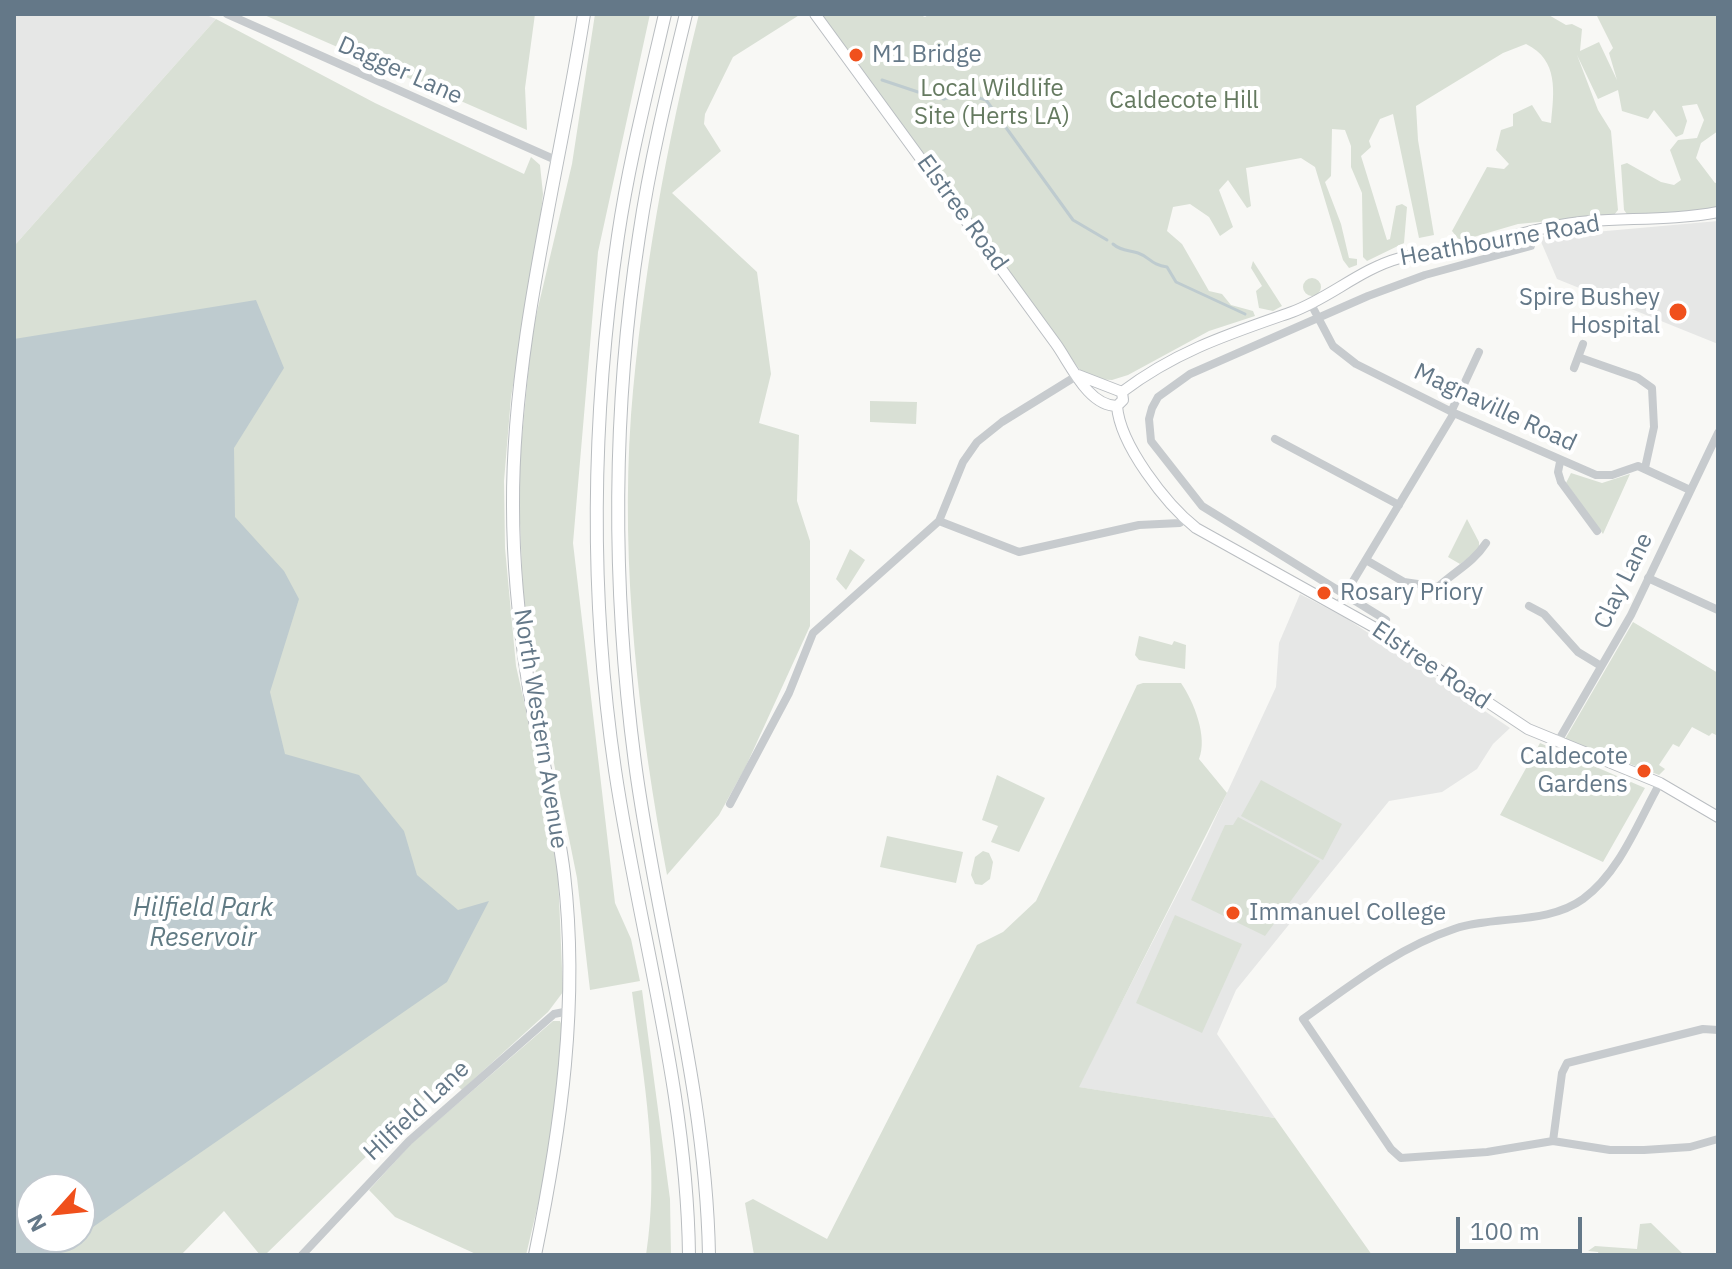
<!DOCTYPE html>
<style>
body{margin:0}
#map{position:relative;width:1732px;height:1269px;overflow:hidden;background:#f8f8f5;font-family:"IBM Plex Sans",sans-serif}
canvas{display:block}
.frame{position:absolute;inset:0;border:16px solid #647888;pointer-events:none}
.north{position:absolute;left:16px;top:1173px;width:80px;height:80px;box-sizing:border-box;background:#fff;border:2px solid #c1c9cf;border-radius:50%;rotate:243deg;font-size:22px;font-weight:700;line-height:32px;text-align:center;color:#647888}
.north::after{content:'';display:block;margin:auto;width:28px;height:36px;background:#f0501c;clip-path:polygon(50% 0,100% 100%,50% 72%,0 100%)}
.scale{position:absolute;left:1456px;top:1217px;width:126px;height:36px;box-sizing:border-box;border:4px solid #647888;border-top:0;padding-left:10px;font-size:24px;line-height:28px;white-space:nowrap;color:#647888;-webkit-text-stroke:6px #fff;paint-order:stroke}
</style>
<div id="map">
<canvas width="1732" height="1269"></canvas>
<div class="frame"></div>
<div class="north">N</div>
<div class="scale">100 m</div>
</div>
<script>
const context = document.querySelector('canvas').getContext('2d');
context.lineJoin = 'round';
function fillPath(path, color) {
  context.fillStyle = color;
  context.fill(path, 'evenodd');
}
function trace(path, color, width, dash) {
  context.strokeStyle = color;
  context.lineWidth = width;
  context.lineCap = dash ? 'butt' : 'round';
  context.setLineDash(dash || []);
  context.stroke(path);
}
function drawText(font, color, halo, rows, align = 'center') {
  context.font = font + ' "IBM Plex Sans",sans-serif';
  context.lineWidth = 8;
  context.setLineDash([]);
  context.textBaseline = 'middle';
  context.strokeStyle = halo;
  context.fillStyle = color;
  for (const [text, x, y, turn = 0] of rows) {
    context.save();
    context.translate(x, y);
    context.rotate((+turn || 0) * Math.PI / 180);
    context.textAlign = isNaN(turn) ? turn : align;
    if (halo) context.strokeText(text, 0, 0);
    context.fillText(text, 0, 0);
    context.restore();
  }
}
const built = new Path2D(`
 M14,14H204L216,19L14,246Z
 M1718,221V344L1557,279L1539,237Z
 M1300,594L1346,618L1510,728L1493,744L1477,769L1442,792L1389,801L1236,990L1217,1034L1275,1118L1078,1087L1207,836L1276,687L1279,643Z`);
const green = new Path2D(`
 M262,14H535L525,88L527,130Z
 M595,14H650L598,252L573,543L615,903L631,939L640,981L590,990L577,878L524,614L518,478L532,333L572,164Z
 M699,14H801L733,57L705,114L704,124L721,151L672,193L757,272L771,374L759,423L799,435L797,501L810,541V626L746,766L719,815L667,875C639,725 620,568 631,415C642,280 666,146 699,14Z
 M820,14H918L925,17L930,14H1547L1566,25L1572,24L1582,29L1580,51L1599,42L1617,80L1609,53L1613,48L1596,14H1718V131L1701,143L1696,158L1715,183L1718,182V209L1629,217L1624,210L1621,165L1627,163L1661,182L1674,185L1681,180L1670,150L1678,140L1697,138L1704,120L1697,104L1682,106L1687,121L1683,134L1676,137L1654,110L1648,119L1622,111L1618,90L1598,99L1577,55L1598,110L1611,131L1618,210L1614,215L1518,224L1460,241L1452,231L1487,167L1504,169L1509,164L1496,150L1501,130L1513,126V114L1532,105L1542,121L1551,123C1554,92 1559,60 1526,44L1503,53L1416,106L1418,140L1434,235L1419,238L1393,114L1380,119L1369,141L1371,147L1361,156L1387,240L1390,239L1396,206L1402,204L1407,207L1404,243L1367,261L1363,257L1362,193L1351,167V146L1345,130L1332,129L1331,176L1325,182L1341,224L1349,258L1357,259V265L1349,268L1343,260L1315,167L1301,158L1246,168L1251,206L1247,208L1228,180L1219,190L1233,227L1220,236L1209,217L1190,204L1173,207L1167,231L1182,244L1209,291L1222,294L1231,305L1253,311L1255,316L1209,331L1128,375L1112,380L1095,379L1080,370Z
 M216,19L375,103L524,174L531,157L540,165L543,194L538,240L511,397L504,481L505,548L516,666L549,812L558,874L563,992L548,1012L462,1090L448,1077L265,1255H260L224,1211L181,1255H14V246ZM32,1189H80V1237H32Z
 M1253,261L1282,306L1273,311L1259,308L1256,291L1262,286L1251,268Z
 M1303 287a9 9 0 1 1 18 0a9 9 0 1 1-18 0Z
 M870,401L917,402L916,424L870,422Z
 M1571,473L1602,483L1630,474L1603,534L1566,483Z
 M1467,519L1479,542V550L1460,564L1448,557Z
 M850,549L865,560L846,590L836,579Z
 M1633,622L1718,673V736L1712,733L1709,736L1692,727L1679,747L1673,744L1659,765L1665,769L1659,775L1565,739Z
 M1139,636L1172,645L1174,641L1186,645L1185,669L1139,660L1135,655Z
 M1143,683H1181C1194,702 1208,737 1199,759L1227,793L1079,1087L1275,1118L1372,1255H754L745,1203L753,1199L827,1239L977,945L1003,932L1036,901L1137,685Z
 M1540,743L1645,788L1603,862L1500,815Z
 M997,775L1045,798L1019,852L991,842L998,826L982,820Z
 M1261,780L1342,824L1323,860L1241,816Z
 M1238,817L1320,861L1265,936L1191,900L1225,825H1233Z
 M887,836L963,852L956,883L880,867Z
 M983,851L989,853L993,862L990,879L982,885L975,884L971,875L975,857Z
 M1175,915L1242,944L1202,1033L1136,1003Z
 M642,990L670,1199L671,1255H646C660,1167 644,1079 632,992Z
 M553,1021H560L564,1031L553,1141L526,1255H478L395,1217L369,1190L412,1143Z
 M1651,1223L1684,1255H1599L1598,1252L1588,1251L1595,1246L1637,1249L1640,1224Z`);
const water = new Path2D(`
 M256,300L284,368L234,448L235,517L284,571L299,599L270,692L285,754L359,775L404,831L417,875L458,910L489,901L447,982L80,1236V1189H32V1237H79L53,1255H14V339Z`);
const stream = new Path2D(`
 M882,80L918,92
 M933,96L944,99C958,93 972,95 986,100L1073,220L1107,240
 M1113,244C1121,251 1128,250 1138,253C1150,257 1151,265 1167,267L1176,282L1245,314`);
const minor = new Path2D(`
 M227,14L558,161
 M1311,304L1333,346L1356,364L1454,413L1596,475H1612L1638,466L1690,490
 M1578,357L1638,378L1652,388L1654,427L1645,468
 M1574,368L1583,344
 M1451,412L1479,352
 M1275,439L1399,505
 M1560,462L1558,472L1561,482L1597,531
 M939,521L1019,552L1139,525L1180,523L1185,519
 M1366,560L1404,582L1438,587C1455,571 1473,563 1486,543
 M1648,578L1718,610
 M1338,606L1454,413
 M1529,606L1544,614L1578,652L1601,666
 M1386,620L1202,506L1151,441L1149,419L1152,408L1158,397L1190,374L1368,296L1425,275L1531,246L1532,230
 M1557,743L1631,615L1718,433
 M1660,783C1638,822 1620,872 1583,899C1547,925 1495,915 1454,929C1397,948 1351,985 1303,1019L1391,1149L1401,1158L1487,1152L1553,1141L1610,1150H1644L1690,1147L1718,1139
 M730,804L789,693L813,633L939,521L963,462L977,442L1002,422L1078,375
 M1553,1141L1562,1073L1567,1063L1703,1029L1718,1030
 M302,1255L409,1141L554,1014L569,1011`);
const major = new Path2D(`
 M815,14L1056,344C1071,365 1088,406 1117,406
 M1078,375L1122,392L1123,400L1117,406C1120,445 1166,504 1196,528L1379,630L1528,729L1660,783L1718,817
 M1122,392C1176,351 1229,334 1292,312C1330,298 1360,269 1400,258C1422,252 1444,252 1466,248C1508,238 1548,224 1591,221C1633,218 1676,220 1718,212`);
const highway = new Path2D(`
 M665,14C648,88 629,161 618,236C592,412 589,594 615,770C639,932 687,1090 689,1255
 M686,14C668,88 650,161 639,236C612,411 612,588 635,763C657,928 706,1088 709,1255
 M535,1255C561,1128 579,1003 564,874C556,809 538,746 528,682C519,624 513,564 513,506C512,345 559,173 584,14`);
const markers = [
 [856,55,8,"#f0501c"],
 [1678,312,10,"#f0501c"],
 [1324,593,8,"#f0501c"],
 [1644,771,8,"#f0501c"],
 [1233,913,8,"#f0501c"]
];
const poiNames = [
 ["M1 Bridge",872,55],
 ["Spire Bushey",1660,298,"right"],
 ["Hospital",1660,326,"right"],
 ["Rosary Priory",1340,593],
 ["Caldecote",1628,757,"right"],
 ["Gardens",1628,785,"right"],
 ["Immanuel College",1249,913]
];
const streetNames = [
 ["Dagger Lane",400,71,24],
 ["Elstree Road",962,213,54],
 ["Heathbourne Road",1500,241,-10],
 ["Magnaville Road",1495,408,25],
 ["Clay Lane",1624,581,-64],
 ["Elstree Road",1431,666,34],
 ["North Western Avenue",540,729,81],
 ["Hilfield Lane",417,1111,-43]
];
const parkNames = [
 ["Local Wildlife",992,89],
 ["Site (Herts LA)",992,117],
 ["Caldecote Hill",1184,101]
];
const waterNames = [
 ["Hilfield Park",203,908],
 ["Reservoir",203,938]
];
fillPath(built, '#e6e7e6');
fillPath(green, '#d9e0d5');
fillPath(water, '#becbcf');
trace(stream, '#becbcf', 3);
trace(major, '#babec2', 12);
trace(highway, '#b9bdc0', 14);
trace(minor, '#c7cbce', 8);
trace(major, '#fff', 10);
trace(highway, '#fff', 12);
for (const [x, y, r, color] of markers) {
  const dot = new Path2D();
  dot.arc(x, y, r, 0, 2 * Math.PI);
  context.fillStyle = color;
  context.fill(dot);
  trace(dot, '#fff', 3);
}
drawText('24px', '#647888', '#fff', poiNames, 'left');
drawText('24px', '#647888', '#fff', streetNames);
drawText('24px', '#657a60', '#fff', parkNames);
drawText('italic 26px', '#607a83', '#fff', waterNames);
</script>
